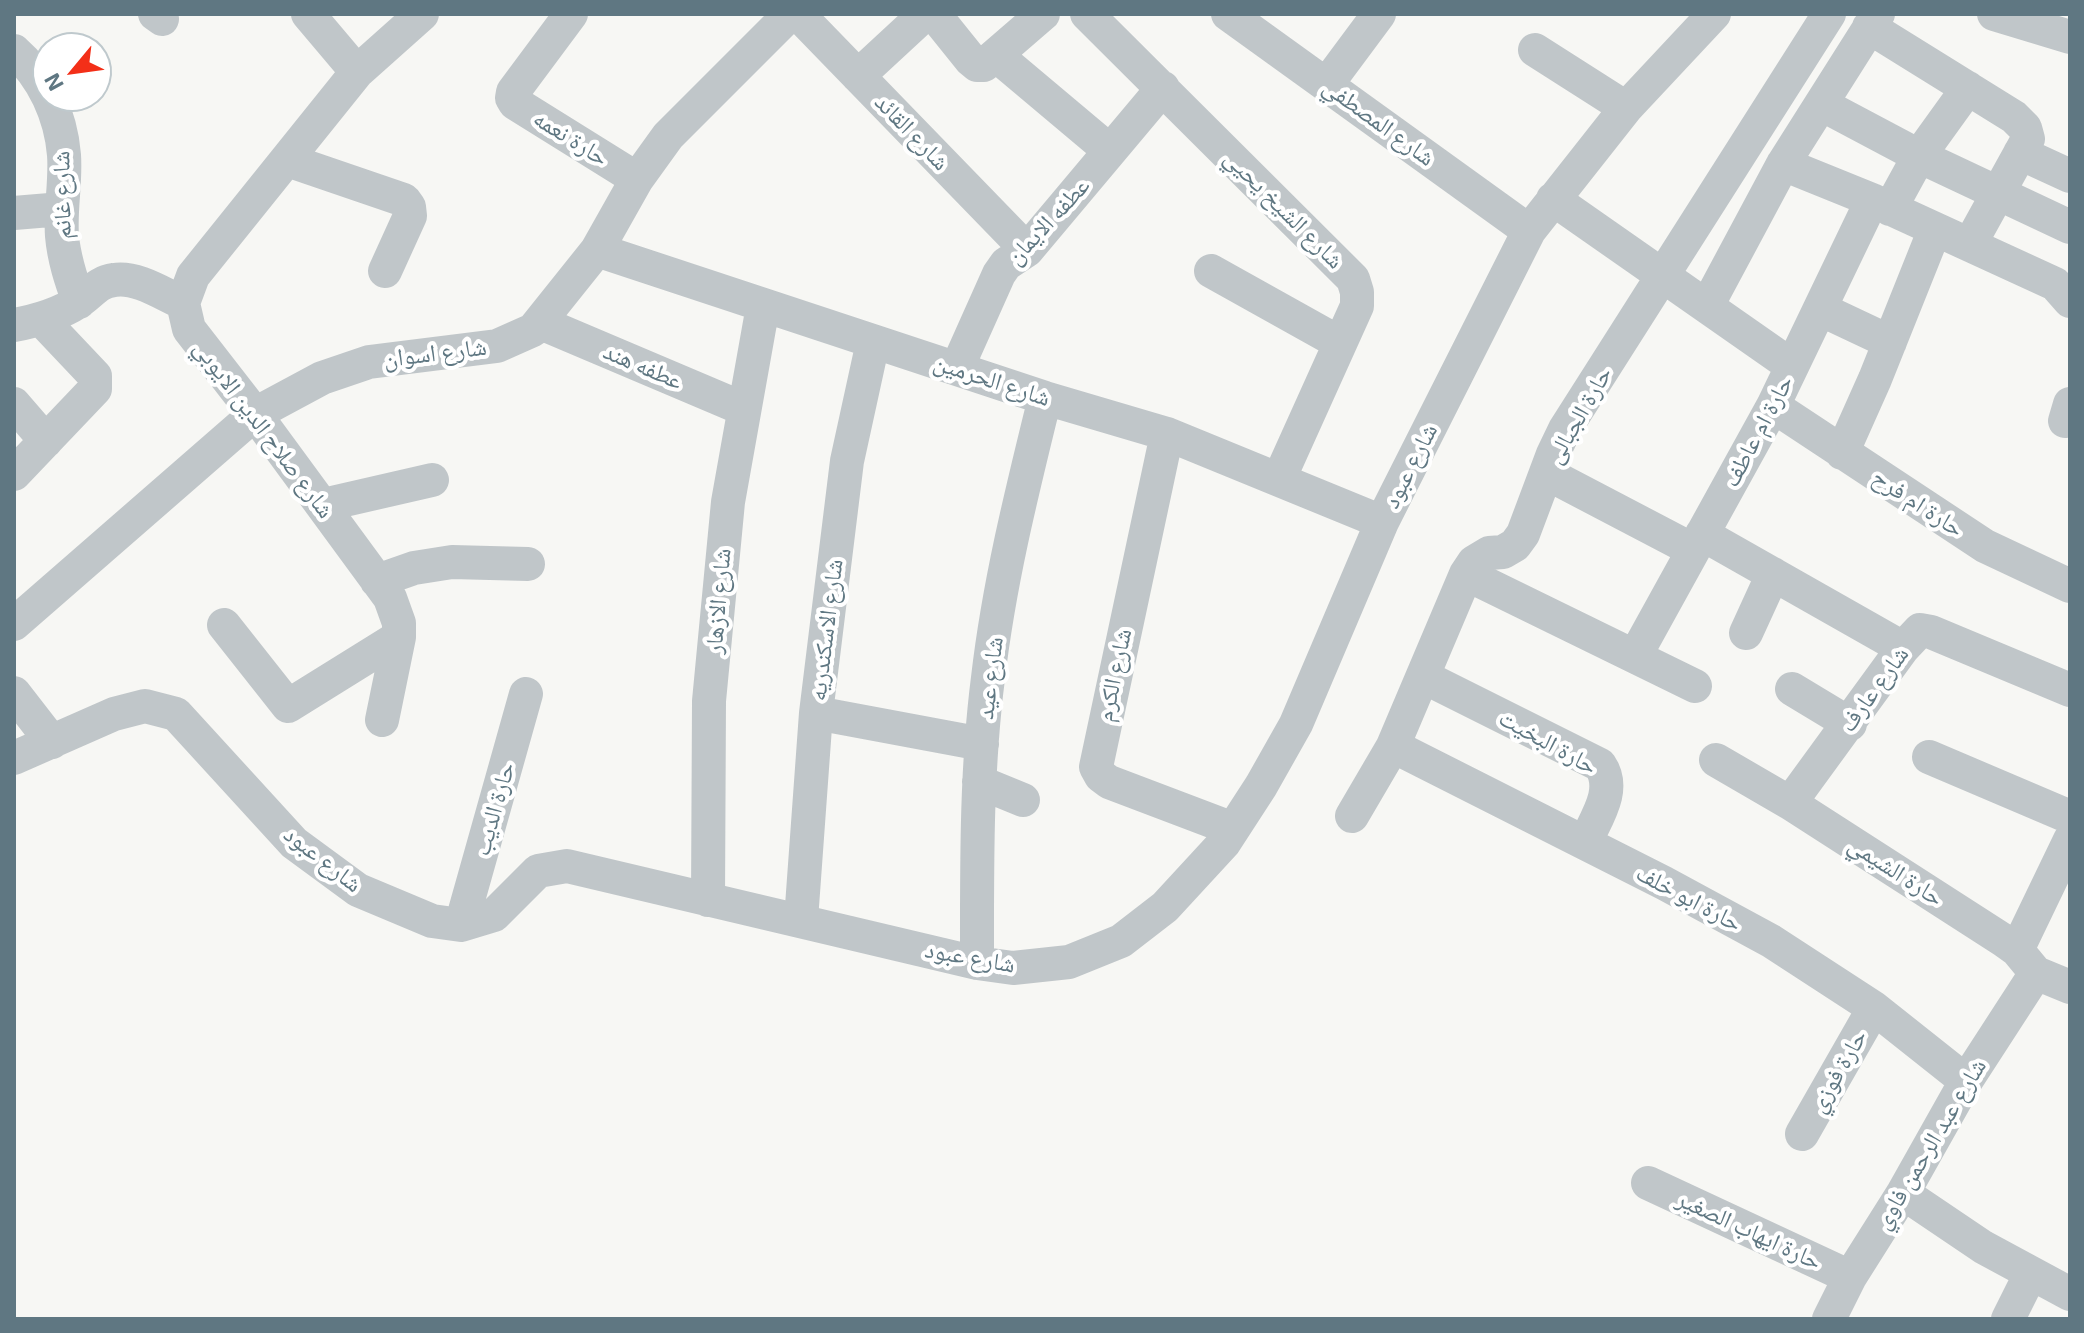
<!DOCTYPE html>
<meta charset="utf-8">
<style>
body{margin:0}
#map{position:relative;width:2084px;height:1333px;overflow:hidden;background:#f7f7f4;font-family:"Exo 2",sans-serif}
canvas{display:block}
.frame{position:absolute;inset:0;border:16px solid #5f7782;pointer-events:none}
.north{position:absolute;left:32px;top:32px;width:80px;height:80px;box-sizing:border-box;background:#fff;border:2px solid #bfc9cd;border-radius:50%;rotate:241deg;font-size:22px;font-weight:700;line-height:32px;text-align:center;color:#5f7782}
.north::after{content:'';display:block;margin:auto;width:28px;height:36px;background:#f32f18;clip-path:polygon(50% 0,100% 100%,50% 72%,0 100%)}
</style>
<div id="map">
<canvas width="2084" height="1333"></canvas>
<div class="frame"></div>
<div class="north">N</div>
</div>
<script>
const context = document.querySelector('canvas').getContext('2d');
context.lineJoin = 'round';
function trace(path, color, width, dash) {
  context.strokeStyle = color;
  context.lineWidth = width;
  context.lineCap = dash ? 'butt' : 'round';
  context.setLineDash(dash || []);
  context.stroke(path);
}
function drawText(font, color, halo, rows, align = 'center') {
  context.font = font + ' "Exo 2","Noto Naskh Arabic",sans-serif';
  context.lineWidth = 8;
  context.setLineDash([]);
  context.textBaseline = 'middle';
  context.strokeStyle = halo;
  context.fillStyle = color;
  for (const [text, x, y, turn = 0] of rows) {
    context.save();
    context.translate(x, y);
    context.rotate((+turn || 0) * Math.PI / 180);
    context.textAlign = isNaN(turn) ? turn : align;
    if (halo) context.strokeText(text, 0, 0);
    context.fillText(text, 0, 0);
    context.restore();
  }
}
const street = new Path2D(`
 M155,14L162,19
 M308,14L357,72
 M571,14L513,92L512,98L515,103L637,179
 M798,14L1027,250
 M934,14L971,60L977,65H984L1043,14
 M1087,14L1353,279L1357,292V306L1279,479
 M1228,14L1529,231
 M1994,14L2070,37
 M1869,27L2014,117L2025,128L2028,139L1970,244
 M1535,50L1626,108
 M14,51C43,76 61,116 64,155C66,182 60,209 62,236C64,259 71,280 79,302
 M997,56L1110,151
 M858,76L925,14
 M1327,84L1379,14
 M1821,104L1919,156L2070,227
 M2020,153L2070,176
 M287,160L404,200L409,207L410,216L385,271
 M1783,164L1872,200L2055,284L2070,301
 M1553,199L1792,366
 M1890,209L1919,156L1968,88
 M14,213L62,209
 M597,250L1045,398L1167,434L1382,522
 M1211,271L1340,343
 M1707,306L1783,164L1878,14
 M1820,309L1890,342
 M541,323L744,409
 M14,325C36,321 58,315 78,302C91,294 97,282 114,280C136,276 163,294 183,303
 M957,368L999,274L1006,264L1027,250L1163,88
 M14,404L46,441
 M1773,406L1985,546L2070,586
 M2065,421L2070,404
 M1167,434L1096,767L1101,776L1109,782L1233,829
 M1842,453L1875,379L1935,229
 M1546,473L1693,550
 M14,474L95,389V376L42,320
 M323,505L432,480
 M1702,534L1903,648
 M1466,574L1695,686
 M377,581L414,568L452,562L528,564
 M14,624L255,414L322,378L369,362L497,346L533,330L597,250L637,179L668,136L790,14
 M224,625L288,706L399,637
 M1746,633L1773,574
 M1635,656L1773,406L1872,200
 M1424,677L1600,765C1617,790 1596,818 1585,843
 M1792,689L1850,724
 M14,693L52,742
 M816,713L982,744
 M382,720L399,637V623L390,598L255,414L189,329L183,303L193,276L357,72L422,14
 M1393,746L1664,883L1771,941L1874,1008L1966,1081
 M1929,757L2070,817
 M14,758L114,714L145,706L176,714L294,843L358,890L432,921L461,925L494,915L538,871L567,866L977,963L1013,968L1069,962L1121,941L1165,907L1224,843L1261,786L1296,724L1382,522L1529,231L1626,108L1714,14
 M1716,760L1790,803L2003,940L2017,950L2036,973L2070,987
 M979,782L1023,800
 M1790,803L1903,648L1920,630L1931,632L2070,690
 M1352,816L1393,746L1466,574L1474,562L1489,553L1503,552L1515,545L1523,534L1553,454L1565,429L1829,14
 M708,900L709,701L728,502L763,306
 M801,920L816,713L847,461L873,342
 M461,925L526,694
 M2017,950L2070,840
 M977,963C977,867 976,772 988,678C999,583 1022,491 1045,398
 M1802,1134L1874,1008
 M1648,1183L1850,1277
 M1903,1193L1983,1247L2070,1294
 M1829,1319L1850,1277L1903,1193L1966,1081L2036,973
 M2008,1319L2031,1273`);
const streetNames = [
 ["شارع المصطفي",1379,122,36],
 ["شارع القائد",912,132,46],
 ["حارة نعمه",571,138,32],
 ["شارع غانم",62,195,-91],
 ["شارع الشيخ يحيي",1284,209,45],
 ["عطفه الايمان",1048,221,-47],
 ["شارع اسوان",435,353,-7],
 ["عطفه هند",643,366,23],
 ["شارع الحرمين",992,380,18],
 ["حارة الجبالى",1579,415,-60],
 ["شارع صلاح الدين الايوبي",264,429,53],
 ["حارة ام عاطف",1758,431,-62],
 ["شارع عبود",1410,466,-63],
 ["حارة ام فرح",1918,503,33],
 ["شارع الازهار",718,601,-85],
 ["شارع الاسكندريه",826,630,-83],
 ["شارع الكرم",1114,675,-78],
 ["شارع عيد",990,678,-83],
 ["شارع عارف",1874,689,-54],
 ["حارة البخيت",1548,742,29],
 ["حارة الديب",494,809,-74],
 ["شارع عبود",323,859,38],
 ["حارة الشيمي",1896,871,33],
 ["حارة ابو خلف",1689,898,28],
 ["شارع عبود",970,957,10],
 ["حارة فوزي",1838,1071,-60],
 ["شارع عبد الرحمن فاوي",1930,1144,-59],
 ["حارة ايهاب الصغير",1749,1230,25]
];
trace(street, '#c0c6c9', 34);
drawText('24px', '#5f7782', '#fff', streetNames);
</script>
